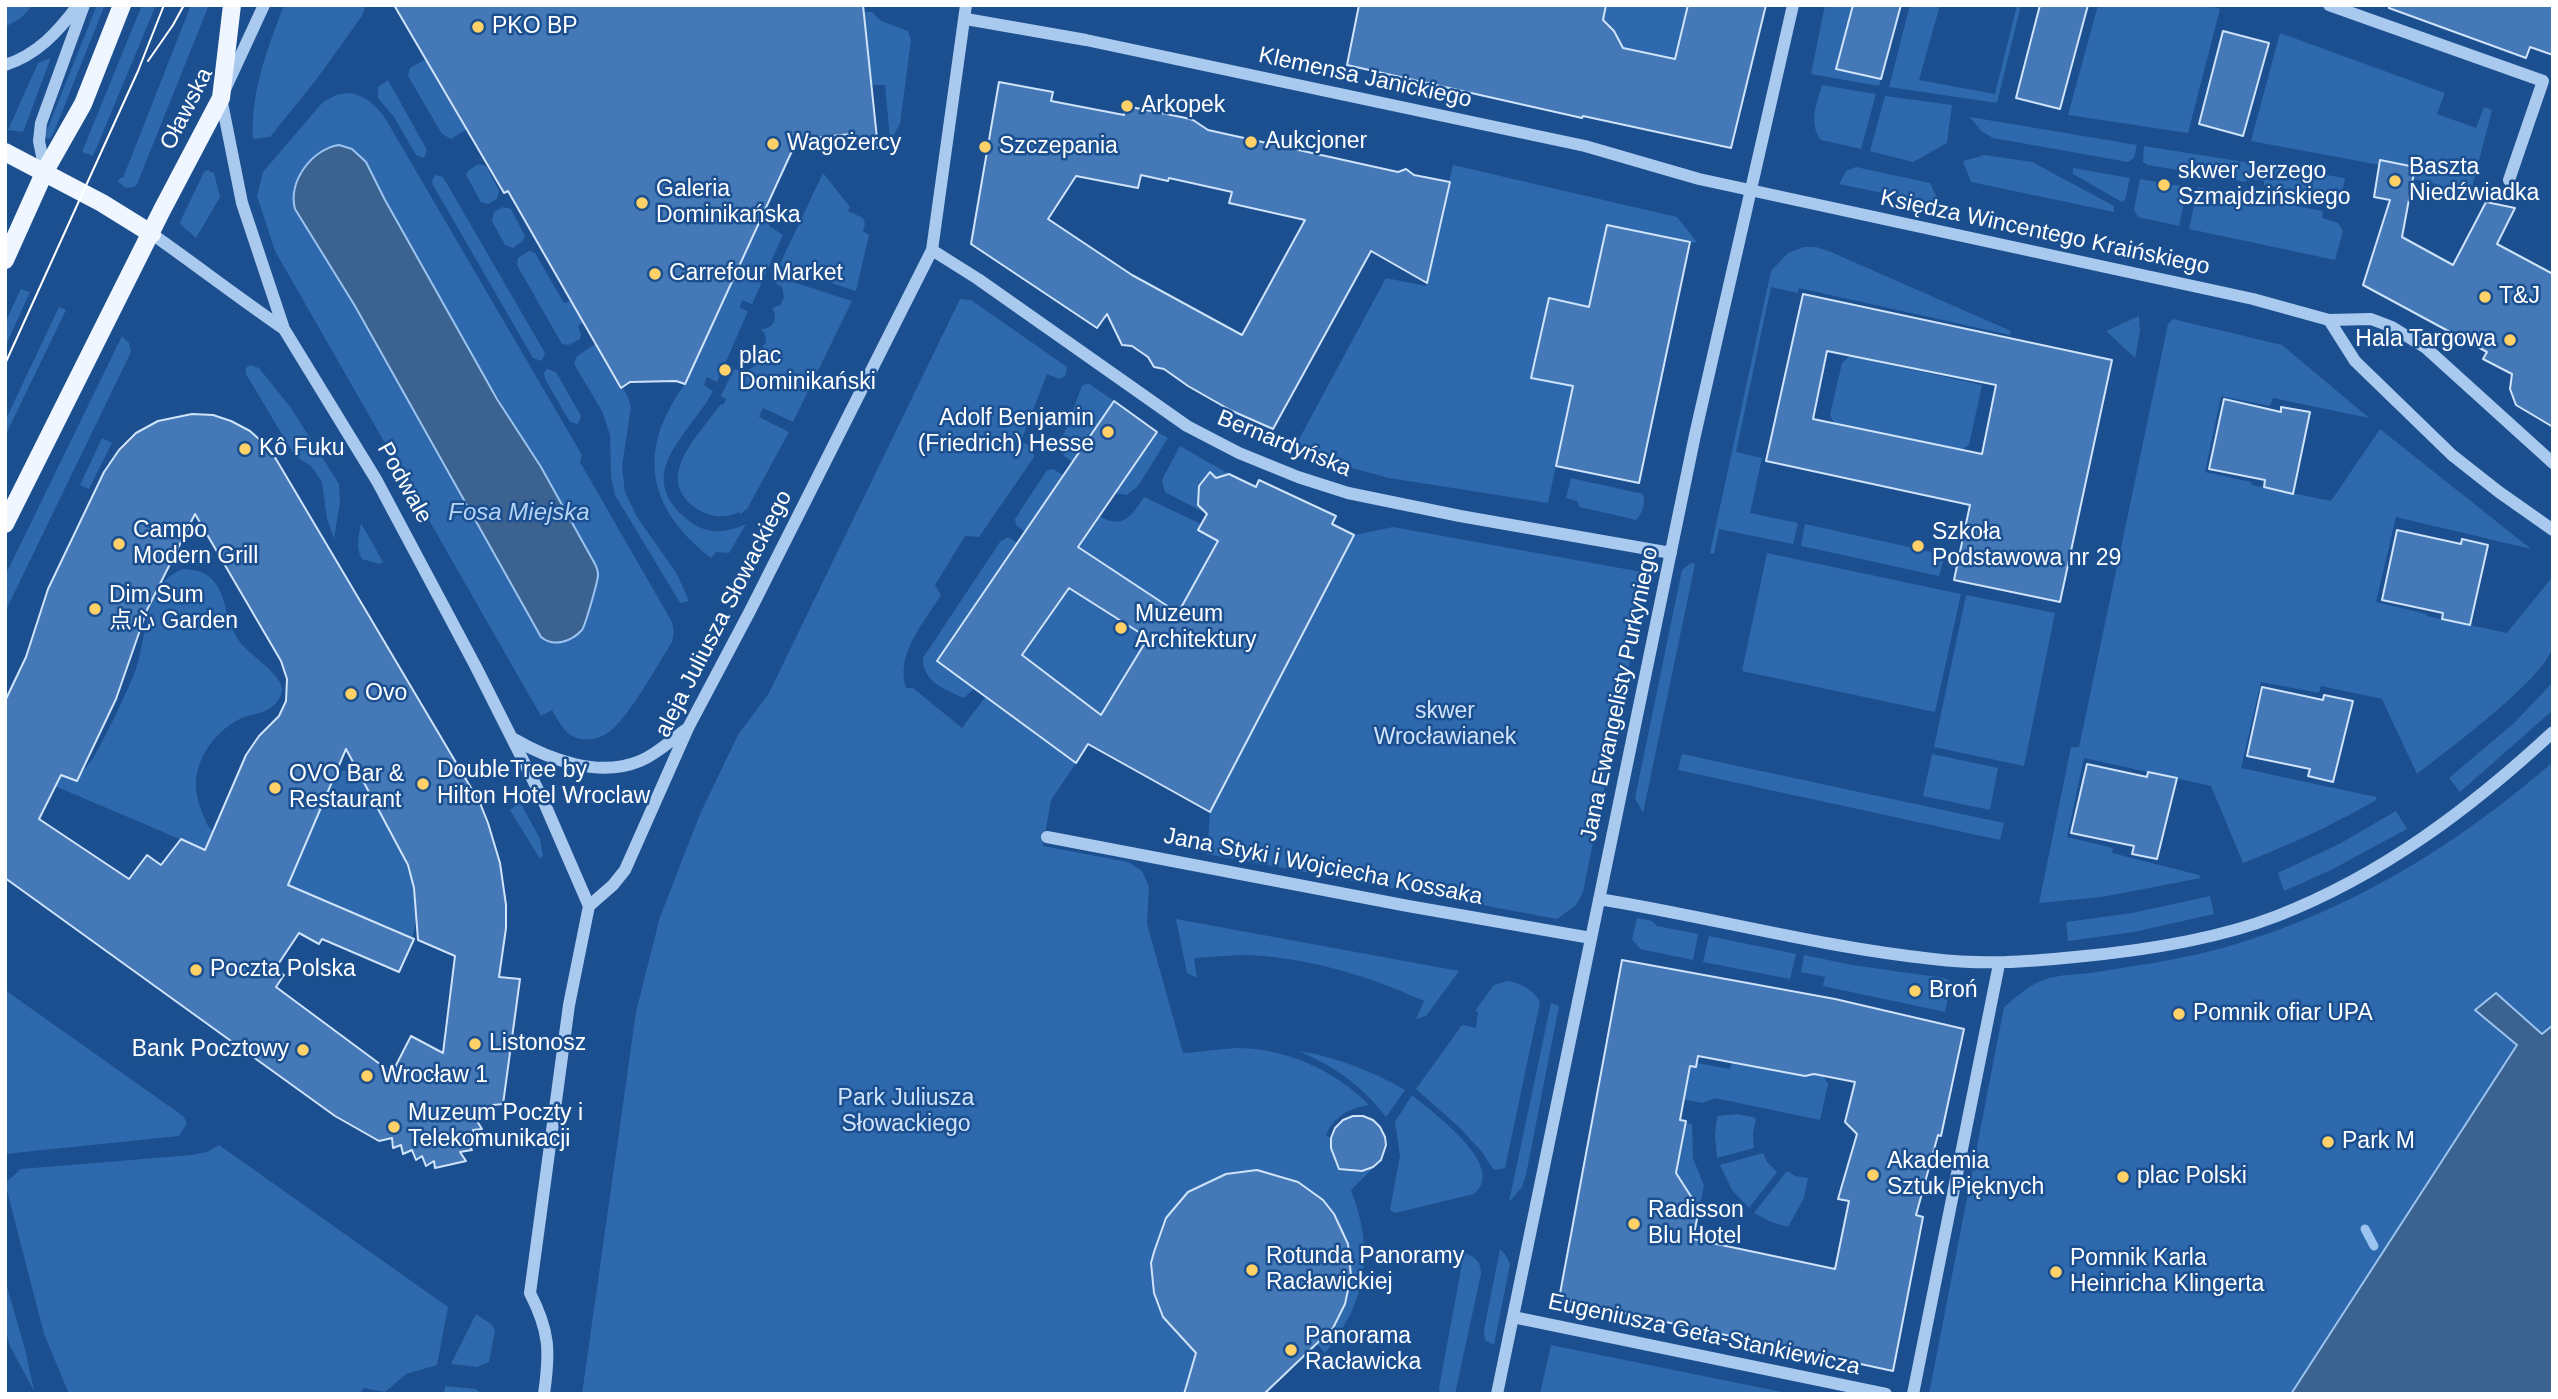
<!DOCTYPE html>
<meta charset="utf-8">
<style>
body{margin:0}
#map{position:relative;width:2558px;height:1399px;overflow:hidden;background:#1b4f8f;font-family:Arial,sans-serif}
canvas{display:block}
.frame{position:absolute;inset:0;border:7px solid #fff;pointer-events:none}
</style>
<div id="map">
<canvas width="2558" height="1399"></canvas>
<div class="frame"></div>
</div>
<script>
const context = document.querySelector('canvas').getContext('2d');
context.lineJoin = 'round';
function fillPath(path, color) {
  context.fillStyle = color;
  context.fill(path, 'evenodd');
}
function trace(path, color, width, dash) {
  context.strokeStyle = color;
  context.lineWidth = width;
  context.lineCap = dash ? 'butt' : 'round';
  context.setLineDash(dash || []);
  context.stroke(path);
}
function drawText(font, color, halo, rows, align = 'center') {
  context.font = font + ' Arial,"Noto Sans SC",sans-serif';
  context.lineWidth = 5;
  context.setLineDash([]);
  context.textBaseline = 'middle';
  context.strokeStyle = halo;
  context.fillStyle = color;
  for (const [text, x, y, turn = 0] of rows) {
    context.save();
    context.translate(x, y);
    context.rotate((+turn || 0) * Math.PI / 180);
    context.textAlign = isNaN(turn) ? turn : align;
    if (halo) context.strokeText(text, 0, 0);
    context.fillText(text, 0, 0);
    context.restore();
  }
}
const green = new Path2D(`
 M5,5H33L21,18L5,27Z
 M97,5H105L53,134L51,138L47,139L45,135Z
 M142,5H156L93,156L82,152Z
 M191,5H209L137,184L134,187L126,188L118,182L120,178H123Z
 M284,5H366L362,16L316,80L270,137L253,139C250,93 268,47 284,5Z
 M1606,5H1688L1675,59L1618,47L1614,31L1602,22Z
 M1825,5H1853L1836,68L1881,79L1879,86L1811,74Z
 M1910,5H1940L1919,80L1995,94L2017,5H2021L1997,103L1889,87Z
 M2098,5H2207L2220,9L2188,133L2068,115Z
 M864,12H872L881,21L908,31L911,40L900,124L892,138H890L885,85H871Z
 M2280,33L2445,93L2437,114L2476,128L2484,107L2492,110L2469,199L2435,194L2436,184L2413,179L2415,167L2380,165L2251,141Z
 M51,58L23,132L8,130L38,63Z
 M426,59L467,129L451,139L442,134L408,76L410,68Z
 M388,80L427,150L424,158L416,155L394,117L378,98V87Z
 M1822,85L1876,94L1861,149L1821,140C1808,123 1817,103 1822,85Z
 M347,93C364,94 376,105 385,118L582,455L580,462L672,622L674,632L672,642C658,664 628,719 609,732C598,740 583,742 572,736C563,731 557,718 552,710L541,716L275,251L257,196L263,172L323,102L336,95ZM325,148L366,162C416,267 480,367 540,467C559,498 575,532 595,564L598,578L586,623L581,631L567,640L541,637L355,306L295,209C289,182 307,163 325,148Z
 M1885,96L1952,105L1947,143L1913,162L1870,151Z
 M1970,117L2137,145L2134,158L2128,162L1993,138L1981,131Z
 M2144,146L2345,178L2342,193L2329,190L2327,196L2264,185V181L2247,178L2246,182L2148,165L2143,162Z
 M1985,155L2032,162L2114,206V212L1971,182L1963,161Z
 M478,164L486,166L499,190L497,199L488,204L481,202L466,175L468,171Z
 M1453,165L1677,217L1696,241L1695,243L1608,225L1589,307L1549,298L1531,377L1573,386L1548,503L1389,478L1348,467L1297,443L1386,278L1426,286Z
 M1856,167L1930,183L1942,208L1930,206V203L1839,184L1846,171Z
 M2073,168L2130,178L2125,200L2122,202L2073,174Z
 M207,170L214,173L220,197L196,238L180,224L181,220L204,172Z
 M823,173L850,207L848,211L863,218L865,224L863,231L869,235L856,291L779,266Z
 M435,175L443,177L545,353L542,361L533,358L433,185L432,181Z
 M2140,179L2187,187L2179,226L2138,217L2134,210Z
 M2198,187L2323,211L2322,218L2338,223L2343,231L2335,260L2189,229Z
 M503,207L511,209L525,236L523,241L513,248L505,245L492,221L494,212Z
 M764,212L772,221L769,226L783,235L752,304L742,300L740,308L748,311L717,382L707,377L704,385L713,391C690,435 630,474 689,521C707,535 727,533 746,524L729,553L716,552L711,558C647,508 636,451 685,384Z
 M1804,247H1816L1831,252L2011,331L2010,335L1799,288L1798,293L1771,287L1736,452L1762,458L1750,513L1798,523L1793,544L1719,529L1714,554L1710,553L1771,271L1788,253Z
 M529,251L535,253L564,303L572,300L585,322L578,326L581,334L580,339L569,345L562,344L517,265L518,258Z
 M774,276L852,301L793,422L763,408L759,417L789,432L747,509L740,514L739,512C725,519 710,517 697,509C651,478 700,434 721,404L723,405L726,399L721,396L734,369L745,372L755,366L757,358L754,352L761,349L766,342L765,334L761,329C773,329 779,319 772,308L780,305L784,298L782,287L772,281Z
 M21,289L30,292L5,347V323Z
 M960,299L971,300L1067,367L1065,376L1060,379L1047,374L1021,441L1032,447L1034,457L979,537L965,536L935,585L941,595C924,622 895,655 906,688H913L962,728L986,696L1076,763L1051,800L1043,846L1128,862L1142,871L1149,887L1147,924L1183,1053C1200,1052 1219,1049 1237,1048C1285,1048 1335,1070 1369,1105C1350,1108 1332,1117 1326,1136L1331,1138C1331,1154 1340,1175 1361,1171C1367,1170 1375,1163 1381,1160L1351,1190C1375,1252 1367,1302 1325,1353L1316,1343L1329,1332L1341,1312L1349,1286L1350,1260L1344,1234L1317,1195L1295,1180L1268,1172L1244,1171L1216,1178L1175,1207L1162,1228L1156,1252H1154C1161,1266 1155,1293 1159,1306C1165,1324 1185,1341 1198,1351L1184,1394H582L636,1012L660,917L700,814L738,735L769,693Z
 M59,307L66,310L5,436V421Z
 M2139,316L2140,331L2135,358L2106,331Z
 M2173,319L2282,345L2369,418L2273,398L2270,406L2221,396L2205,472L2251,482L2252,485L2331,501L2380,429L2531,549L2396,517L2376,602L2427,614V616L2507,633L2553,576C2553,595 2557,629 2553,646C2546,678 2445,752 2417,774L2382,699L2321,686L2319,693L2261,682L2241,768L2376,797V800C2333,825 2290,845 2243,863L2211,786L2084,758L2067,837L2113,848L2112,853L2199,875L2201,878L2102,897L2039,903L2071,747H2079L2168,324Z
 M122,336L129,343L131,352L5,612V576Z
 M597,343L628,397L631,407L622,466L625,492L637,517L677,574L689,601L680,603L615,495L611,477L610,435L602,411L574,364L577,356Z
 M1850,356L1982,385L1969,445L1960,451L1834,424L1830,415L1842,363Z
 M250,365L259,368L291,408L339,484L340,502L334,539L327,519L322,482L311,466L295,456L246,374V368Z
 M547,369L556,372L581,416L578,424L570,422L545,379L544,373Z
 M1088,383L1114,401L1073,462L1064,456L1059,446L1082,386Z
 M1157,432L1168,438L1138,486L1127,495L1115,493Z
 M102,438L112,443L89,489L80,485Z
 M1180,446L1229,474L1216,478L1210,472L1207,476L1206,491L1198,490V495L1205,496L1207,514L1165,492L1162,481L1164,476Z
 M1053,469L1063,475L1025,532L1016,525L1015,519L1047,470Z
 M1571,478L1643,494C1646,502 1642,515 1636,520L1580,507L1577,501L1566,498Z
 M1144,497L1201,524L1198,530L1223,545L1204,567L1185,600L1186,618L1078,547L1099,516C1122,530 1132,516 1144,497Z
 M361,523L383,562L380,564L362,559C355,547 359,536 361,523Z
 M1805,524L1945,555L1939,576L1801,546Z
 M1393,527L1642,572L1645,587L1583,892L1576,905L1557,919L1207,854L1210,812L1355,535Z
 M1008,537L1018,543L975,688L964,698C945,690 922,681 923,658L1000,542Z
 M1767,553L1961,594L1935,712L1742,671Z
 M1691,563L1695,564L1643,813L1635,798L1682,570Z
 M183,569C231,570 219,613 240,642C250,655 281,674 282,689C282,698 275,706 267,710C260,714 250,714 242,718C218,729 199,753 196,780C195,795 201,812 208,826C210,829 213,830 214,834C217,839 216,849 217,855L55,786L61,775L77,781C81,771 90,764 95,755C110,728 123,700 135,672C148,637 143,584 183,569Z
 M1069,587L1148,638L1101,715L1022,655Z
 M1966,595L2055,613L2024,766L1934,747Z
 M2553,682V710L2460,792L2449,778L2514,723Z
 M1682,754L2004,823L2000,840L1678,770Z
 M1932,754L1998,768L1990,810L1923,796Z
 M2553,762V1025L2543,1034L2515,1043L2518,1044L2291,1394H1929L2004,1007C2016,997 2029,985 2043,980C2059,974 2079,975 2096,972C2140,965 2184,959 2226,947C2349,912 2457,845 2553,762Z
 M351,770L360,775C384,820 431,886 412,938L288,885L334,778L341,771Z
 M520,802L540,839L543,856L540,859L510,810Z
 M2396,811L2407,829L2331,870L2284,891L2278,873L2341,843Z
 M2210,896L2214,914L2134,932L2068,941L2066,922L2132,913Z
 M1637,918L1652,921L1657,926L1698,934L1693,960L1640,949L1632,939Z
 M1176,919L1459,971L1426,1016L1416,1019L1424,1001C1369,976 1309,958 1249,955C1231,955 1212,957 1194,958L1197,978L1187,973Z
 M1709,936L1796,954L1790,979L1703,962Z
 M1804,955L1852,965L1944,978L1951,982L1945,1012L1823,986L1825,977L1801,972Z
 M1508,981C1523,984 1533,990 1540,1002L1505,1168L1497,1170L1493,1169L1482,1152L1459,1127L1416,1089L1462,1025L1476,1028L1478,1012L1475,1011L1494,985Z
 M5,990L183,1116L187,1123L179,1136L5,1154Z
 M1551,1003L1559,1006L1526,1175L1522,1187L1509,1202Z
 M1299,1051C1337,1057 1372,1071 1405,1090L1386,1117C1362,1086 1336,1067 1299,1051Z
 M1732,1062L1804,1076L1807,1073L1823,1076L1828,1084L1820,1120L1715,1098L1703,1103L1664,1096L1670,1063L1696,1067L1697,1063L1730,1069Z
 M1412,1095C1433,1113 1508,1166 1474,1194L1395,1213L1390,1210L1391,1204L1400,1156L1395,1122Z
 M1738,1114L1756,1118L1753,1134L1754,1148L1717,1158L1715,1135L1717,1116Z
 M1686,1123L1692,1124L1693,1158L1704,1186L1699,1209L1676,1173Z
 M219,1145L448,1307L437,1365L406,1374L385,1392L363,1388L361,1394H69L44,1334L5,1183L21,1169L192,1155L207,1152Z
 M1763,1153L1767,1162L1777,1172L1749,1208L1732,1190L1720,1165Z
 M1787,1171L1795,1176L1808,1178L1804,1198L1788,1227L1771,1222L1754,1213Z
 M1500,1249L1505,1254L1510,1264L1494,1345L1485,1340L1484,1330Z
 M1464,1253C1475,1256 1481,1262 1481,1274L1455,1394H1440L1439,1388Z
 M5,1280L25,1349L34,1391L10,1346L5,1329Z
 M476,1314L491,1324L495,1330L489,1362L477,1367L451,1364Z
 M1551,1345L1792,1394H1540Z
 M445,1386L476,1389L482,1394H444Z`);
const water = new Path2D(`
 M339,145L352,149L366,162L385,200L497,399L541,467L595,564C597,569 598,569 598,575C598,581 585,626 582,630C572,641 554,648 541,637L355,306L295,209C288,181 312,149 339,145Z
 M2496,993L2542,1034L2553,1025V1394H2291L2517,1045L2475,1010Z`);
const stream = new Path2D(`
 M2365,1229L2374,1246`);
const building = new Path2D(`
 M394,5H863L878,148L851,134L797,140L685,384L676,381L630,382L621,388L508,191L504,193Z
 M1359,5H1606L1603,20L1614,31L1623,48L1675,59L1688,5H1766L1731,148L1583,116L1582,118L1347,65Z
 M1853,5H1901L1881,79L1836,69Z
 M2040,5H2088L2060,109L2016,98Z
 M2389,5H2553V55L2530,47L2526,58L2389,8Z
 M2223,31L2269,43L2243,136L2199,124Z
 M999,82L1053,92L1051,101L1124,115L1126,106L1186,118L1193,120L1208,130L1398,172L1406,169L1414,175L1450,182L1427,283L1371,251L1273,429L1230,410L1188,386L1164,369L1154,367L1148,357L1132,346L1122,345L1107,314L1097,328L971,244ZM1141,175L1168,181L1169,178L1232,192L1229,203L1305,220L1242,335L1132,275L1048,219L1076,176L1138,188Z
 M2380,160L2415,167L2402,237L2453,265L2486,202L2515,208L2497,244L2553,274V427L2516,405L2510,389L2512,374L2483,359L2487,352L2363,285L2390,200L2374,197Z
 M1607,225L1690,242L1639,483L1556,466L1573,386L1531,378L1549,298L1589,307Z
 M1803,294L2112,360L2060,602L1954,580L1970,505L1766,461ZM1827,351L1996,385L1982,454L1813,419Z
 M2224,399L2281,412V407L2310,412L2293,494L2264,487L2265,480L2209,469Z
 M1114,401L1157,432L1078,547L1178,613L1218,541L1198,530L1207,514L1198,505L1199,486L1210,472L1216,478L1229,474L1256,487L1259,480L1336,516L1332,524L1354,535L1210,812L1088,744L1076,763L937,661ZM1069,588L1148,638L1101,715L1022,655Z
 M192,414L213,415L231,421L250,431L270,449L480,803L488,823L500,863L506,905V928L499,977L520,979L503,1104L493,1105L494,1117L477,1121L482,1129L473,1130L477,1139L467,1142L472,1150L460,1152L466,1161L435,1168L434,1161L426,1166L422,1156L416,1160L412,1150L403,1154L401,1145L393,1148L392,1138L379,1141L335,1116L5,878V701L26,657L48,589L104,472L119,450L136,433L158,421ZM195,514L281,661L287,679L286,701L279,716L259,736L246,755L205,850L181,839L161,865L147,855L129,879L39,819L61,775L77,781L116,699L147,610ZM346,749L408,865L414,888L418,940L455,956L443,1053L411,1036L392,1073L276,987L284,975L275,969L299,933L319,944L322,939L399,972L414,939L288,885Z
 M2397,530L2461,544L2462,539L2488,545L2470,625L2442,619L2443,613L2382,600Z
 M2262,687L2323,700L2324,695L2353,701L2333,782L2308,776L2310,769L2247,756Z
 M2087,764L2147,777L2148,772L2177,778L2157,859L2132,854L2134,846L2071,833Z
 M1622,960L1835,999L1964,1029L1941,1136L1938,1135L1916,1215L1923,1217L1893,1371L1559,1299ZM1698,1056L1805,1076L1814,1074L1855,1082L1845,1122L1857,1134L1838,1199L1849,1201L1835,1269L1693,1239L1699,1209L1676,1173L1686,1121L1680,1120L1690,1066L1696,1067Z
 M1353,1116H1363L1373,1120L1380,1127L1385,1137L1386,1145L1381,1160L1373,1167L1362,1171L1339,1169L1331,1148V1138L1335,1128L1343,1120Z
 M1257,1170L1298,1182L1323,1200L1334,1214L1348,1244L1351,1276L1345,1304L1333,1328L1264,1394H1184L1196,1353L1163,1317L1154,1293L1151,1263L1154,1252L1166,1218L1188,1192L1226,1174Z`);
const minor = new Path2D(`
 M264,5L221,98L242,203L284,329L377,481L476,667L543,800L589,906
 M2329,5L2543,81L2509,180
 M966,19L1086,40L1585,146L1699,179L2253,299L2329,320L2371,319L2392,327L2426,348L2553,463
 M5,65C37,55 58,32 78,5
 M45,171L39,141L41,123L84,5
 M152,234C196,265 239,298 284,329
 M932,250L978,279L1187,426L1239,453L1298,477L1348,493L1460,516L1671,553
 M2329,320L2355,361L2452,455L2499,492L2553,530
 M514,739C550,760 599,778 640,761C657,754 670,741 685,730
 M1047,837L1408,906L1591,938
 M1599,899C1710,917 1820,947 1933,959C1983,965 2025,962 2075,957C2141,951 2215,940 2277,916C2382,875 2471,808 2553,732
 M1513,1317L1886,1394
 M544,1394C550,1352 550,1332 530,1293L569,1005L589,906L613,885L625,870L688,728L750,611L932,250L966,5
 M1497,1394L1695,435L1793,5
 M1913,1394L1999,964`);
const major = new Path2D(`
 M5,152L102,203L152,234
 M5,260L45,171L83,104L122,5
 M5,524L162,210L221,98L232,5`);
const tram = new Path2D(`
 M148,61L173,25L184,5
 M5,364L138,71L164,5`);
const markers = [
 [478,27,7,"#ffd166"],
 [1127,106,7,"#ffd166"],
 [1251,142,7,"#ffd166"],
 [773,144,7,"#ffd166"],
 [985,147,7,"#ffd166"],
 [2395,181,7,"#ffd166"],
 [2164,185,7,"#ffd166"],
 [642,203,7,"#ffd166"],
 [655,274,7,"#ffd166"],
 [2485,297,7,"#ffd166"],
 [2510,340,7,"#ffd166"],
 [725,370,7,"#ffd166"],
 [1108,432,7,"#ffd166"],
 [245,449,7,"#ffd166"],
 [119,544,7,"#ffd166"],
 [1918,546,7,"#ffd166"],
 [95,609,7,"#ffd166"],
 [1121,628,7,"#ffd166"],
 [351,694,7,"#ffd166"],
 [423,784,7,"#ffd166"],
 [275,788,7,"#ffd166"],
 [196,970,7,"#ffd166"],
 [1915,991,7,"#ffd166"],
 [2179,1014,7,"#ffd166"],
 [475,1044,7,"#ffd166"],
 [303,1050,7,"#ffd166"],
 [367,1076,7,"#ffd166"],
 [394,1127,7,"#ffd166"],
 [2328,1142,7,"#ffd166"],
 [1873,1175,7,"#ffd166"],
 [2123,1177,7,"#ffd166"],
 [1634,1224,7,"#ffd166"],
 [1252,1270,7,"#ffd166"],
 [2056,1272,7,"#ffd166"],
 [1291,1350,7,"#ffd166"]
];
const poiNames = [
 ["PKO BP",492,27],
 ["Arkopek",1141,106],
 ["Aukcjoner",1265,142],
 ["Wagożercy",787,144],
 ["Szczepania",999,147],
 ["Baszta",2409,168],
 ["Niedźwiadka",2409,194],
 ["skwer Jerzego",2178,172],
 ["Szmajdzińskiego",2178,198],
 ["Galeria",656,190],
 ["Dominikańska",656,216],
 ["Carrefour Market",669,274],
 ["T&J",2499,297],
 ["Hala Targowa",2496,340,"right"],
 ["plac",739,357],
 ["Dominikański",739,383],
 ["Adolf Benjamin",1094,419,"right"],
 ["(Friedrich) Hesse",1094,445,"right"],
 ["Kô Fuku",259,449],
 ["Campo",133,531],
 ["Modern Grill",133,557],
 ["Szkoła",1932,533],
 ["Podstawowa nr 29",1932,559],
 ["Dim Sum",109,596],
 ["点心 Garden",109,622],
 ["Muzeum",1135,615],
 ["Architektury",1135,641],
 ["Ovo",365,694],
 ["DoubleTree by",437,771],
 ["Hilton Hotel Wroclaw",437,797],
 ["OVO Bar &",289,775],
 ["Restaurant",289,801],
 ["Poczta Polska",210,970],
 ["Broń",1929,991],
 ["Pomnik ofiar UPA",2193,1014],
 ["Listonosz",489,1044],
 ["Bank Pocztowy",289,1050,"right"],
 ["Wrocław 1",381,1076],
 ["Muzeum Poczty i",408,1114],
 ["Telekomunikacji",408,1140],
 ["Park M",2342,1142],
 ["Akademia",1887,1162],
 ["Sztuk Pięknych",1887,1188],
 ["plac Polski",2137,1177],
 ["Radisson",1648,1211],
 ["Blu Hotel",1648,1237],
 ["Rotunda Panoramy",1266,1257],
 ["Racławickiej",1266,1283],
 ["Pomnik Karla",2070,1259],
 ["Heinricha Klingerta",2070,1285],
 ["Panorama",1305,1337],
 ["Racławicka",1305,1363]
];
const streetNames = [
 ["Klemensa Janickiego",1365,78,12],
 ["Oławska",187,109,-63],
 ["Księdza Wincentego Kraińskiego",2045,233,12],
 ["Bernardyńska",1284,444,22],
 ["Podwale",404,483,61],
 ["aleja Juliusza Słowackiego",724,614,-63],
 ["Jana Ewangelisty Purkyniego",1620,694,-78],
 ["Jana Styki i Wojciecha Kossaka",1323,867,11],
 ["Eugeniusza Geta-Stankiewicza",1704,1335,12]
];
const parkNames = [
 ["skwer",1445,712],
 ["Wrocławianek",1445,738],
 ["Park Juliusza",906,1099],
 ["Słowackiego",906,1125]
];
const waterNames = [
 ["Fosa Miejska",519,513]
];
fillPath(green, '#2e69ad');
fillPath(water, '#3c6290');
trace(water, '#9cc4f0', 2);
trace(stream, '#9cc4f0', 9);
fillPath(building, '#4478b7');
trace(building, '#cfe3fa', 2);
trace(minor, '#a9c9ee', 12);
trace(major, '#f0f6ff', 18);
trace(tram, '#fff', 2);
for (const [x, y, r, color] of markers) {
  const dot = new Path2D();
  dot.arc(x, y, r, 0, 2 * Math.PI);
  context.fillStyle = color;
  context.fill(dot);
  trace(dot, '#1b4f8f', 2.5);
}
drawText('23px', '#fff', '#1b4f8f', poiNames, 'left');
drawText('23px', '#fff', '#1b4f8f', streetNames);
drawText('23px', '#cfe3fa', '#1b4f8f', parkNames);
drawText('italic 24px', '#b5d3f5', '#1b4f8f', waterNames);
</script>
